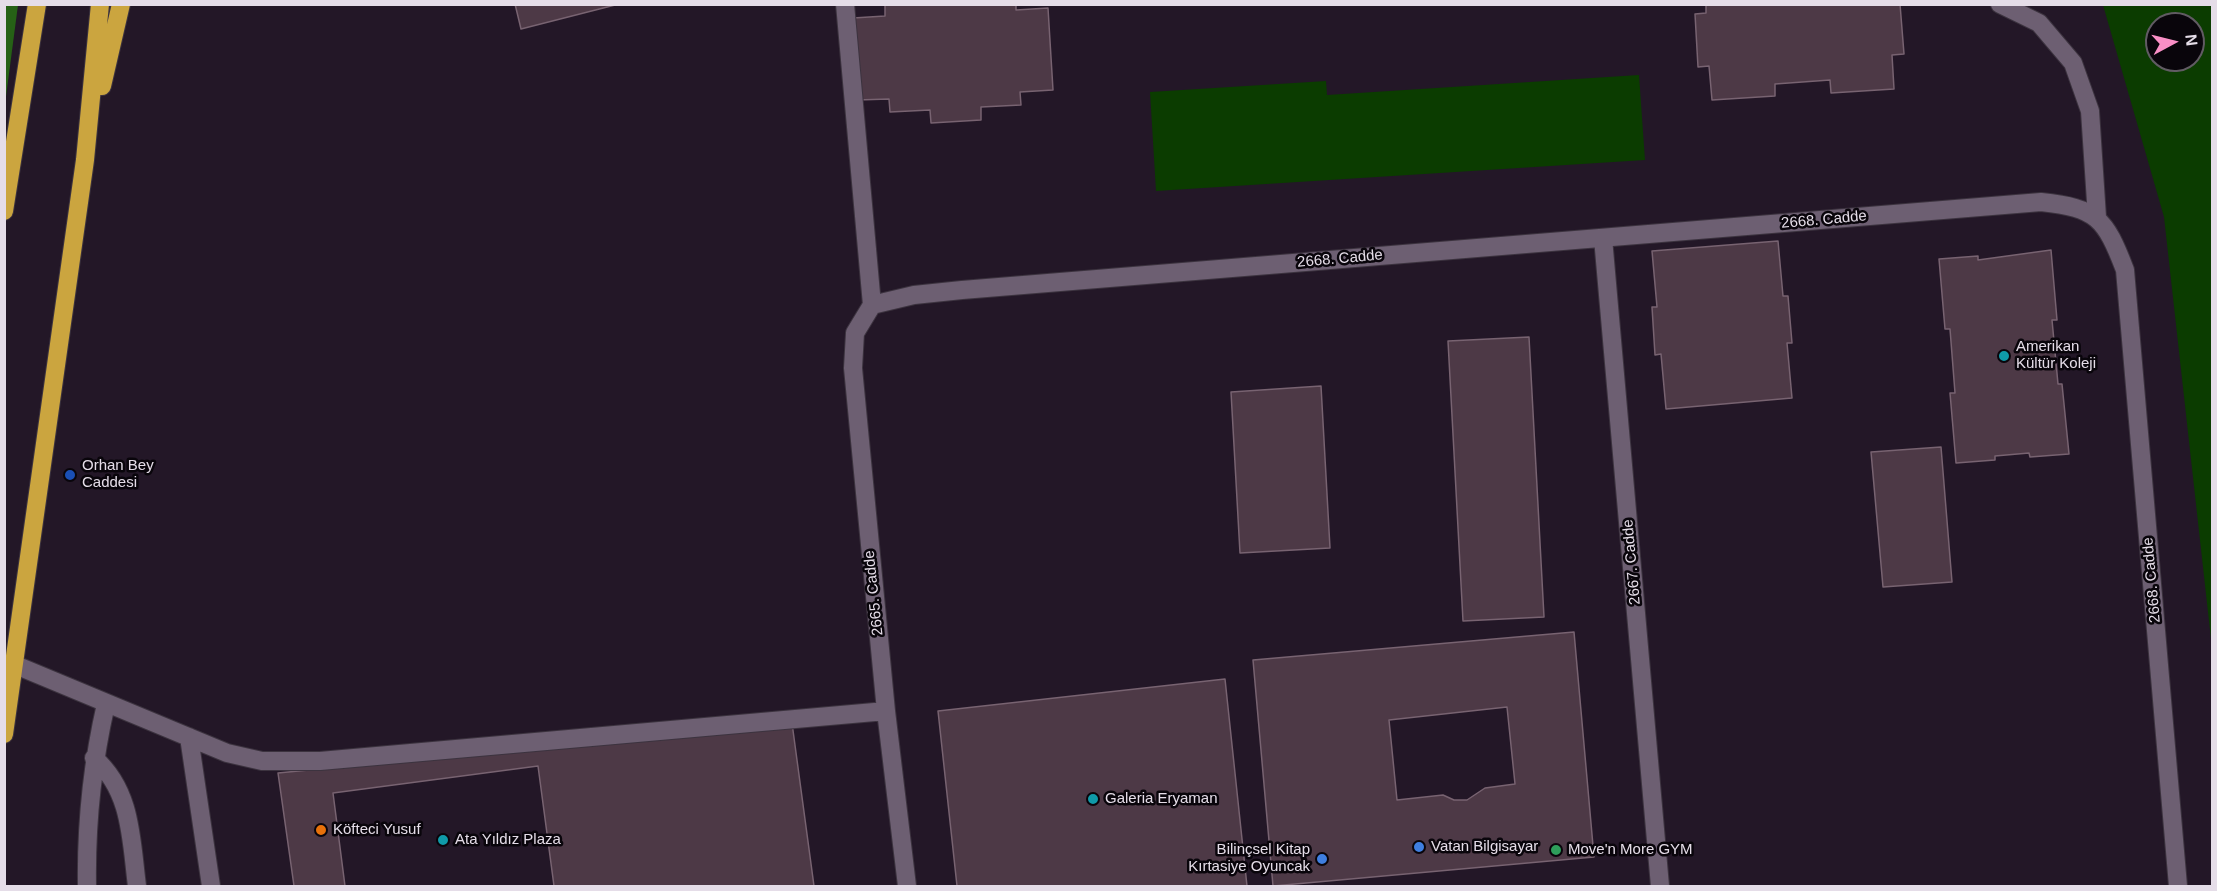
<!DOCTYPE html>
<meta charset="utf-8">
<style>
body{margin:0}
#map{position:relative;width:2217px;height:891px;overflow:hidden;background:#231727;font-family:Arial,sans-serif}
canvas{display:block}
.frame{position:absolute;inset:0;border:6px solid #e5dde8;pointer-events:none}
.north{position:absolute;left:2145px;top:12px;width:60px;height:60px;box-sizing:border-box;background:#09050b;border:2px solid #615b63;border-radius:50%;rotate:83deg;font-size:16px;font-weight:700;line-height:24px;text-align:center;color:#e5dde8}
.north::after{content:'';display:block;margin:auto;width:21px;height:27px;background:#fa8fc6;clip-path:polygon(50% 0,100% 100%,50% 72%,0 100%)}
</style>
<div id="map">
<canvas width="2217" height="891"></canvas>
<div class="frame"></div>
<div class="north">N</div>
</div>
<script>
const context = document.querySelector('canvas').getContext('2d');
context.lineJoin = 'round';
function fillPath(path, color) {
  context.fillStyle = color;
  context.fill(path, 'evenodd');
}
function trace(path, color, width, dash) {
  context.strokeStyle = color;
  context.lineWidth = width;
  context.lineCap = dash ? 'butt' : 'round';
  context.setLineDash(dash || []);
  context.stroke(path);
}
function drawText(font, color, halo, rows, align = 'center') {
  context.font = font + ' Arial,sans-serif';
  context.lineWidth = 5;
  context.setLineDash([]);
  context.textBaseline = 'middle';
  context.strokeStyle = halo;
  context.fillStyle = color;
  for (const [text, x, y, turn = 0] of rows) {
    context.save();
    context.translate(x, y);
    context.rotate((+turn || 0) * Math.PI / 180);
    context.textAlign = isNaN(turn) ? turn : align;
    if (halo) context.strokeText(text, 0, 0);
    context.fillText(text, 0, 0);
    context.restore();
  }
}
const green = new Path2D(`
 M2103,5H2212V648L2164,217ZM2157,24H2193V60H2157Z
 M1639,75L1645,160L1156,191L1150,92L1326,81L1327,95Z`);
const forest = new Path2D(`
 M5,4L18,5L5,104L4,5Z`);
const building = new Path2D(`
 M515,4H619L521,29Z
 M885,4H1016V10L1048,8L1053,90L1020,92L1021,105L981,107V120L931,123L930,110L890,112L889,99L857,100L853,18L885,16Z
 M1706,4H1900L1904,54L1892,55L1894,89L1831,93L1830,80L1775,84V96L1712,100L1709,66L1698,67L1695,14L1706,13Z
 M1778,241L1783,296H1788L1792,343H1787L1792,398L1666,409L1661,354L1655,355L1652,307H1657L1652,251Z
 M2051,250L2057,320H2052L2058,384H2062L2069,454L2030,457L2029,453L1995,456V460L1956,463L1950,393H1955L1950,329H1945L1939,259L1978,256V260Z
 M1529,337L1544,617L1463,621L1448,341Z
 M1321,386L1330,548L1240,553L1231,392Z
 M1941,447L1952,582L1883,587L1871,452Z
 M1574,632L1594,857L1273,886L1253,660Z
 M1225,679L1247,886H957L938,711Z
 M1507,707L1515,784L1485,788L1467,800H1454L1443,795L1397,800L1389,720Z
 M792,723L814,886H294L278,773Z
 M538,766L554,886H345L333,793Z`);
const minor = new Path2D(`
 M845,4L872,305
 M2000,4L2039,23L2073,63L2090,111L2097,217
 M1603,238L1660,886
 M872,305L914,295L962,290L2041,202C2097,208 2105,218 2125,270L2178,886
 M872,305L855,333L853,368L886,711L907,886
 M13,664L227,753L262,761H320L886,711
 M189,737L211,886
 M94,758C132,791 131,840 137,886
 M87,886C86,824 92,765 106,704`);
const highway = new Path2D(`
 M102,86L121,4
 M4,211L37,4
 M4,734L85,160L100,4`);
const markers = [
 [2004,356,6,"#0f9aa8"],
 [70,475,6,"#1a4fb4"],
 [1093,799,6,"#0f9aa8"],
 [321,830,6,"#e8710a"],
 [443,840,6,"#0f9aa8"],
 [1419,847,6,"#3f7fe0"],
 [1556,850,6,"#2e9e5b"],
 [1322,859,6,"#3f7fe0"]
];
const streetNames = [
 ["2668. Cadde",1824,220,-5],
 ["2668. Cadde",1340,259,-5],
 ["2667. Cadde",1632,562,-95],
 ["2668. Cadde",2152,580,-95],
 ["2665. Cadde",874,593,-96]
];
const poiNames = [
 ["Amerikan",2016,347],
 ["Kültür Koleji",2016,364],
 ["Orhan Bey",82,466],
 ["Caddesi",82,483],
 ["Galeria Eryaman",1105,799],
 ["Köfteci Yusuf",333,830],
 ["Ata Yıldız Plaza",455,840],
 ["Vatan Bilgisayar",1431,847],
 ["Bilinçsel Kitap",1310,850,"right"],
 ["Kırtasiye Oyuncak",1310,867,"right"],
 ["Move'n More GYM",1568,850]
];
fillPath(green, '#0b3c00');
fillPath(forest, '#266116');
fillPath(building, '#4d3946');
trace(building, '#786371', 1.5);
trace(minor, '#3c333f', 20);
trace(highway, '#3c333f', 20);
trace(minor, '#6d5f72', 18);
trace(highway, '#cba53f', 18);
for (const [x, y, r, color] of markers) {
  const dot = new Path2D();
  dot.arc(x, y, r, 0, 2 * Math.PI);
  context.fillStyle = color;
  context.fill(dot);
  trace(dot, '#09050b', 2);
}
drawText('15px', '#e5dde8', '#09050b', streetNames);
drawText('15px', '#e5dde8', '#09050b', poiNames, 'left');
</script>
